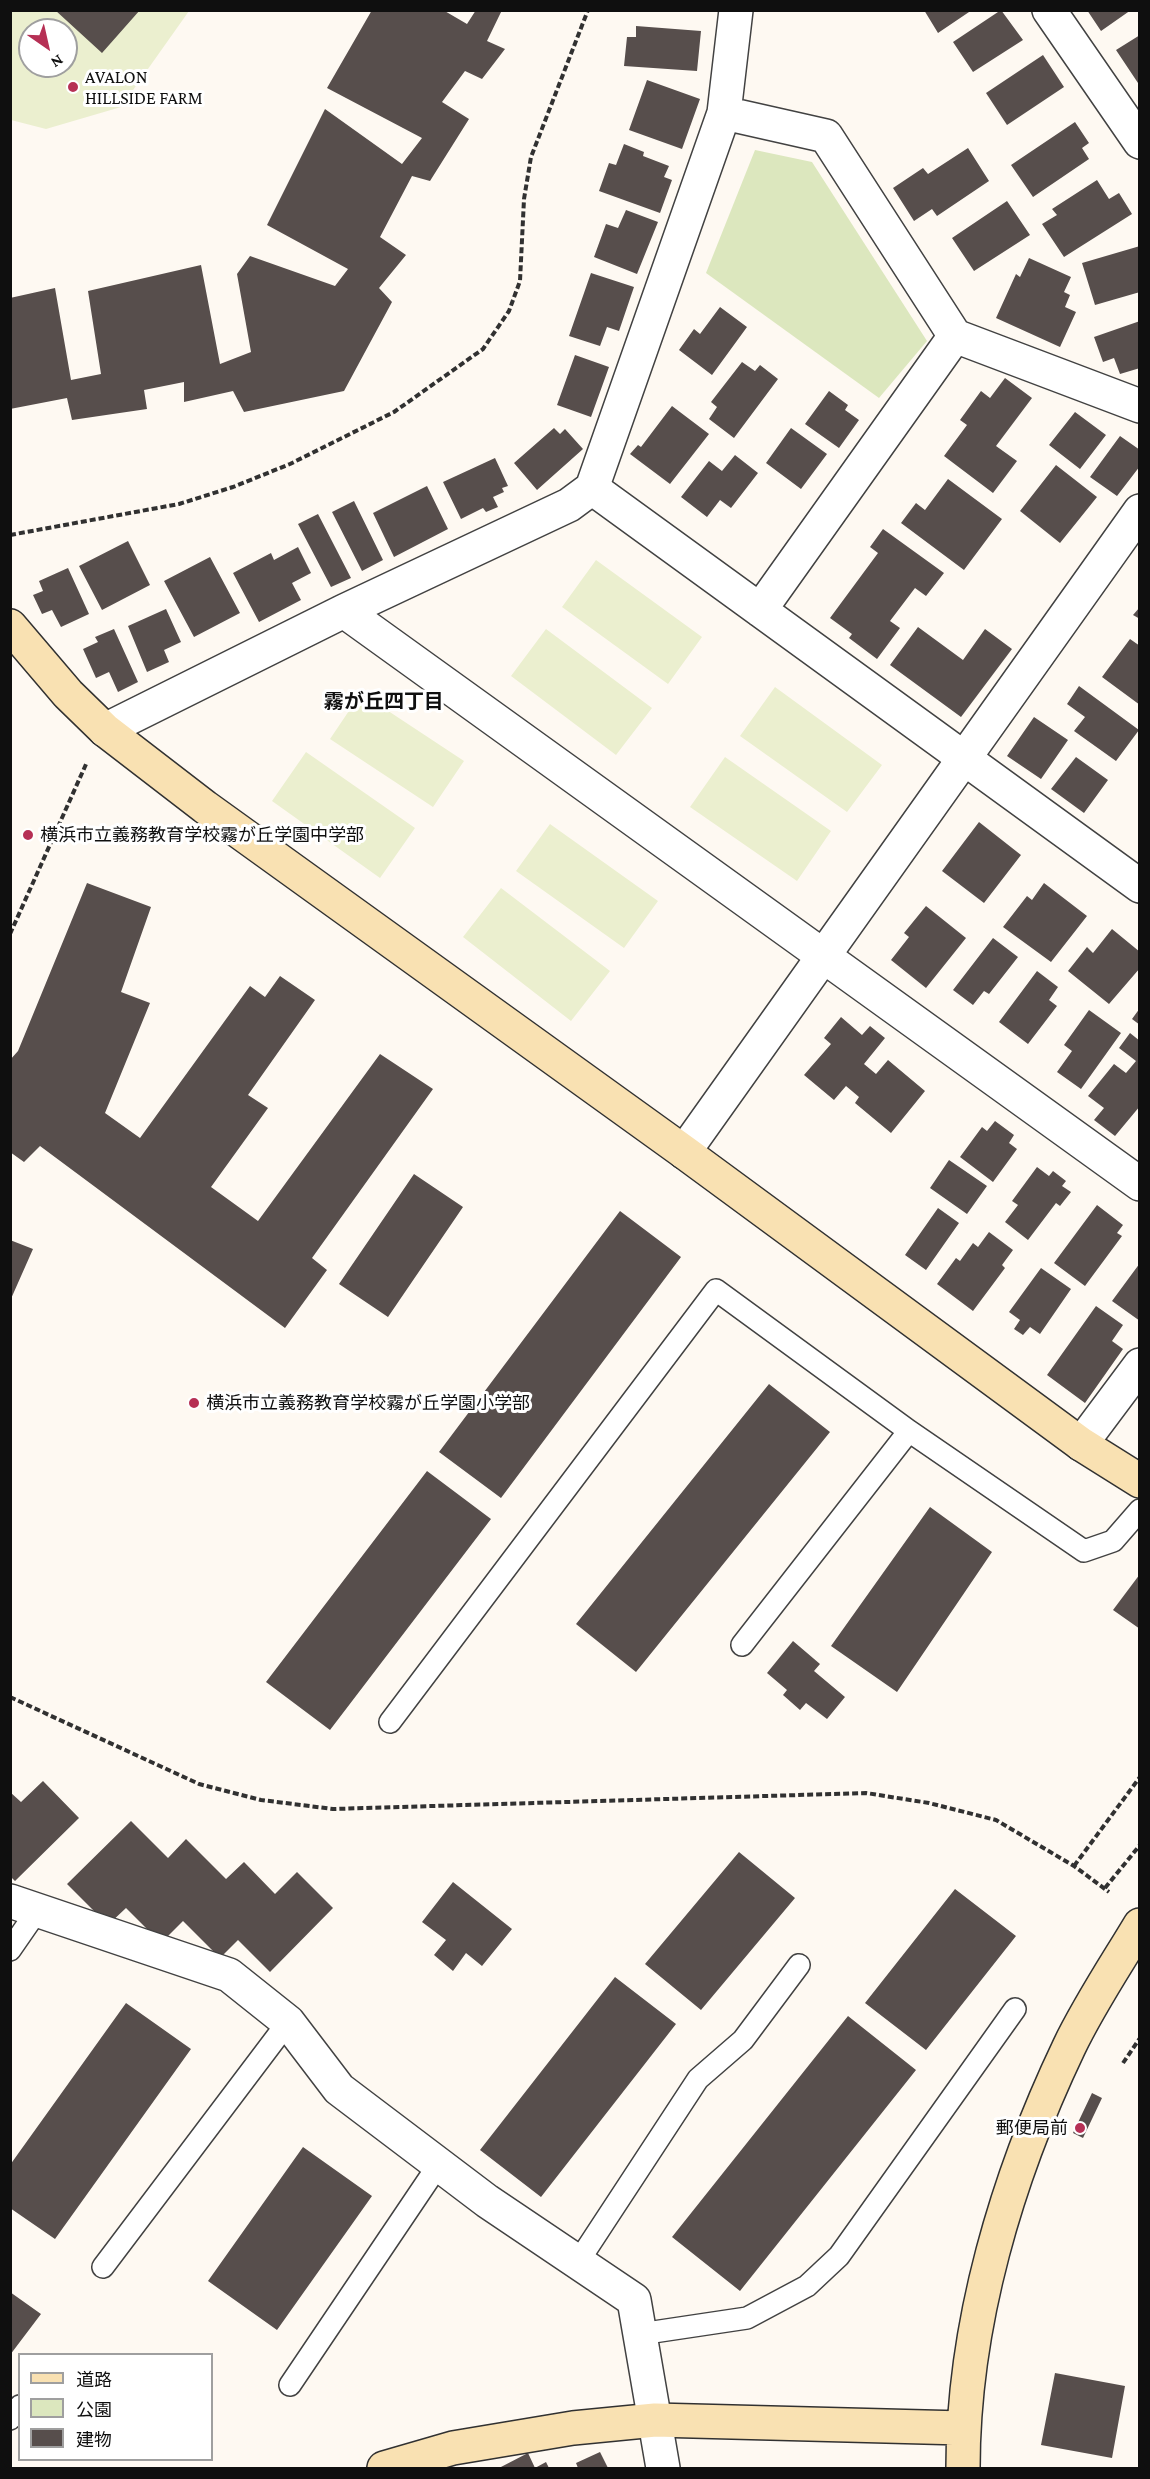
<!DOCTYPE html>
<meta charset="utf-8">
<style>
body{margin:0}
#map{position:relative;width:1150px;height:2479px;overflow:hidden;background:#fef9f2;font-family:"Crimson Pro","Noto Sans JP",serif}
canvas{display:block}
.frame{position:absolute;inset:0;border:12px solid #0f0f0f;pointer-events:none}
.legend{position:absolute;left:18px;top:2353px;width:195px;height:108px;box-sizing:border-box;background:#fff;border:2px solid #9f9f9f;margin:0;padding:8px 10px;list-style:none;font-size:18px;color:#0f0f0f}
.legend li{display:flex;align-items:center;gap:12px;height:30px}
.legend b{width:30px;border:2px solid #9f9f9f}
.north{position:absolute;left:18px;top:18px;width:60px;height:60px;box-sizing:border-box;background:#fff;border:2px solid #9f9f9f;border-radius:50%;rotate:146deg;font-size:16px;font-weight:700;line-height:24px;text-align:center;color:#0f0f0f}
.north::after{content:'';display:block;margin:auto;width:21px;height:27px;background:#b63055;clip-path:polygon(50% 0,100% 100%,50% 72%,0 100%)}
</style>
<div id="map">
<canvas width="1150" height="2479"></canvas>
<div class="frame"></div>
<ul class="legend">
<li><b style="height:8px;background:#f9e1b2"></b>道路</li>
<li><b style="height:16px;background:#dce7be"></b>公園</li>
<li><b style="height:16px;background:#574e4c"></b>建物</li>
</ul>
<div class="north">N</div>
</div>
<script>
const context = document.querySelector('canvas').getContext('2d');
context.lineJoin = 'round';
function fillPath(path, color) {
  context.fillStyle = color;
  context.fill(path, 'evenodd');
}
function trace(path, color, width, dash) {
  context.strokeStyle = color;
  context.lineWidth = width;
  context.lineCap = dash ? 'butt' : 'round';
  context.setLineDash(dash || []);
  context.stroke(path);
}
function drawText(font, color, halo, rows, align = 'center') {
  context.font = font + ' "Crimson Pro","Noto Sans JP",serif';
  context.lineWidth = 6;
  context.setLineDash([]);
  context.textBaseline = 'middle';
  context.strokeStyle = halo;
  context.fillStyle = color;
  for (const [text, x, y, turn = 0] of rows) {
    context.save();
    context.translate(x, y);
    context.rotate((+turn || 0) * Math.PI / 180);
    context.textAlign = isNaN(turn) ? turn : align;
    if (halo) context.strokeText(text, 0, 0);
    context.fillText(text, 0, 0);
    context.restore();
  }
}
const green = new Path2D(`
 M755,150L812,162L927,341L879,398L706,273Z`);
const pitch = new Path2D(`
 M10,11H189L121,107L46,129L11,120ZM30,30H66V66H30Z
 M596,560L702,637L668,684L562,607Z
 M546,629L652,708L616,755L511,676Z
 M775,687L882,765L847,812L740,736Z
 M361,693L464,761L433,807L330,739Z
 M306,752L415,828L380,878L272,801Z
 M725,757L831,831L797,881L690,807Z
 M550,824L658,901L624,948L516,871Z
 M501,888L610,971L571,1021L463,937Z`);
const building = new Path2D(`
 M55,10H140L102,53Z
 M372,10H443L467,24L476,10H502L487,41L505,49L482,79L465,71L442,102L469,119L430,181L412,176L380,237L406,255L379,288L392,302L344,391L244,412L233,391L184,402V382L144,390L147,409L72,420L67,398L10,409V298L55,288L71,380L101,374L88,291L201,265L220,364L251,352L237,274L250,256L335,286L348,269L267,225L325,109L402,164L422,138L327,88Z
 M924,10H972L938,33Z
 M1001,10L1023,40L973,72L953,42Z
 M1087,10H1131L1101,31Z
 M636,26L701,31L697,71L624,66L627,37H636Z
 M1140,35V86L1116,50Z
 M1043,55L1064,87L1007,125L986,93Z
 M647,80L700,99L682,149L629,130Z
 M1075,122L1089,143L1082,148L1089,159L1033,197L1011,165Z
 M624,144L644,152L643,156L669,166L664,177L672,180L660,213L599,191L609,163L616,165Z
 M968,148L989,181L937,216L932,209L914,221L893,188L923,168L928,174Z
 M1097,180L1109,199L1119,193L1132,214L1064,257L1042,224L1057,215L1052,209Z
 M1007,201L1030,235L974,271L952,238Z
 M626,210L658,222L637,274L594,257L606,224L618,228Z
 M1140,246V292L1095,305L1082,263Z
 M1029,258L1071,277L1064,292L1070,295L1065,307L1076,312L1060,347L996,318L1016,274L1020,277Z
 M591,273L634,287L619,331L607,327L600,346L569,336Z
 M720,307L747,327L712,375L679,350L694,329L700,334Z
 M1140,321V368L1120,374L1114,358L1103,362L1094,337Z
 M575,355L609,367L591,417L557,405Z
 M742,362L755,371L760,365L778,379L734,438L709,419L717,407L711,402Z
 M1005,378L1032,398L996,446L1017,461L993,493L944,456L967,425L960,420L981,391L990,398Z
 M829,391L848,405L845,410L859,420L839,448L805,424Z
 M672,406L709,434L670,484L630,454L638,445L641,447Z
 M1075,412L1106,435L1080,469L1049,445Z
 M554,428L560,434L565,429L583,449L537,490L514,463Z
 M791,428L827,454L801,489L766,463Z
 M1120,436L1140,450V466L1117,496L1090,477Z
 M735,455L758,473L731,508L720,500L707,517L681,497L709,461L722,471Z
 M495,458L508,486L502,488L504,492L493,497L498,507L486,512L483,508L461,519L443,482Z
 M1056,465L1097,497L1060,543L1020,511Z
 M948,479L1002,519L964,570L901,523L916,503L925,510Z
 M427,486L448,529L394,557L373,513Z
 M354,501L383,560L362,571L332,512Z
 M318,514L351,578L331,587L298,524Z
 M883,529L944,573L926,596L915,588L890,621L900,628L877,659L849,638L852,634L830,618L878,553L870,547Z
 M128,541L150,585L102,610L79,566Z
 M298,547L311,573L292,583L301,600L259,622L233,573L271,553L274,560Z
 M210,557L240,613L194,637L164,581Z
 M68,568L89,614L61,627L52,610L42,614L33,595L43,591L39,581Z
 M1140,607V619L1133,615Z
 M166,609L181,642L164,650L169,662L147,672L128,626Z
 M918,627L963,660L985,629L1012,649L961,717L890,665Z
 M114,629L138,682L118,692L109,672L96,678L83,649L98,642L95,637Z
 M1130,639L1140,646V705L1102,677Z
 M1079,686L1139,730L1116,761L1074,731L1085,717L1067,704Z
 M1034,717L1068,740L1041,779L1007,756Z
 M1076,757L1108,780L1084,813L1051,789Z
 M979,822L1021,855L984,903L942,871Z
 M87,883L151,907L121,992L150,1003L105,1113L140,1138L250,986L265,997L280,976L315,1000L248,1095L268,1108L211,1187L258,1221L380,1054L433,1089L312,1258L327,1270L285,1328L40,1146L24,1162L10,1152V1060L18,1051Z
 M1044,883L1087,916L1051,962L1003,927L1027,896L1032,900Z
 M926,906L966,938L926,988L891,960L909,937L904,933Z
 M1112,929L1140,952V968L1109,1004L1068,971L1087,947L1093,953Z
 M993,938L1018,957L989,994L984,991L973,1005L953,990Z
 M1037,971L1058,987L1049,1000L1057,1006L1028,1044L999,1022Z
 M1140,1008V1025L1132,1019Z
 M1089,1010L1121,1033L1081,1089L1057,1072L1072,1051L1064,1045Z
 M841,1017L862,1035L870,1026L885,1038L864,1064L876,1074L888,1060L925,1091L891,1133L855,1103L859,1097L846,1086L834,1100L804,1075L831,1044L824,1038Z
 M1130,1033L1140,1041V1106L1115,1136L1094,1120L1104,1108L1088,1096L1114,1064L1126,1073L1136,1061L1119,1048Z
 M995,1121L1014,1135L1009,1143L1017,1149L993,1182L960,1157L982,1127L987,1131Z
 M949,1160L987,1186L967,1214L930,1188Z
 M1037,1167L1049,1176L1053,1171L1066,1181L1062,1186L1071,1192L1060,1206L1056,1203L1028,1240L1005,1222L1018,1205L1012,1201Z
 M414,1174L463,1207L388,1317L339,1284Z
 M1097,1205L1123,1225L1117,1233L1122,1236L1085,1286L1054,1263Z
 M938,1208L959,1223L926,1270L905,1255Z
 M620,1211L681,1257L501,1498L439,1452Z
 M989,1232L1013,1250L1002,1265L1005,1268L973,1311L937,1284L956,1258L960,1261L973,1243L978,1247Z
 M10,1240L33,1249L10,1301Z
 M1140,1263V1321L1112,1301Z
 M1041,1268L1071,1289L1040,1334L1030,1327L1023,1335L1014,1329L1020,1320L1009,1312Z
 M1096,1306L1123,1325L1112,1341L1123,1349L1085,1403L1047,1375Z
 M769,1384L830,1432L636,1672L576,1624Z
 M427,1471L491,1519L330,1730L266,1682Z
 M930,1507L992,1552L897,1692L831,1646Z
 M1140,1574V1629L1113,1610Z
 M793,1641L820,1664L814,1671L845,1697L827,1719L806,1703L800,1710L783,1695L787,1690L767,1673Z
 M43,1781L79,1818L15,1881L10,1876V1792L21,1802Z
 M131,1821L168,1858L186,1839L226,1879L244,1862L275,1894L297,1872L333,1908L270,1972L238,1940L220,1958L183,1921L161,1943L126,1908L108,1925L67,1884Z
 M739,1852L795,1898L701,2010L645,1964Z
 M453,1882L512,1929L482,1966L466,1953L453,1971L434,1955L446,1940L422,1922Z
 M955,1889L1016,1936L926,2050L865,2003Z
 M615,1977L676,2024L541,2197L480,2150Z
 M126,2003L191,2049L55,2239L10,2208V2165Z
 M848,2016L916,2070L740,2291L672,2237Z
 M1092,2093L1102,2098L1083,2138L1073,2133Z
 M303,2147L372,2196L277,2330L208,2281Z
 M10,2292L41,2314L10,2355Z
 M1055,2373L1125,2386L1112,2458L1041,2445Z
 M600,2452L608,2468H578L576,2463Z
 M528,2453L535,2468L546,2462L549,2468H499Z`);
const path = new Path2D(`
 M10,535L179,504L233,487L290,464L394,412L483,349L509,311L520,281L524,199L531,157L588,10
 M10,934L87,762
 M10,1697L199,1784L261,1800L333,1809L866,1793L929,1803L996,1820L1074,1866L1109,1892
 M1074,1866L1140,1777
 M1105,1888L1140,1845
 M1123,2063L1140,2038`);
const lane = new Path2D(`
 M742,1645L909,1431
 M390,1722L716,1290L909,1431L1084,1551L1113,1541L1140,1510
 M10,1950L37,1911
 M578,2262L698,2079L743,2040L799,1965
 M103,2267L288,2022
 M640,2334L747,2318L807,2286L839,2256L1015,2009
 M290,2385L439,2164
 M10,2419L20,2406`);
const street = new Path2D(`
 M1049,10L1140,142
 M724,113L826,136L955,336L760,610
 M955,336L1140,406
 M592,488L1140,886
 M344,611L1140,1184
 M105,730L344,611L569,505L592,488L724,113L736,10
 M684,1152L1140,511
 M1081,1444L1140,1365
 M10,1901L229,1975L288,2022L339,2089L487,2201L634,2300L663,2468`);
const secondary = new Path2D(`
 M10,626L68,694L105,730L205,807L684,1152L1081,1444L1140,1481
 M384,2468L453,2448L573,2428L655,2420L963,2428
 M963,2468C963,2324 1007,2177 1069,2047C1089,2005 1116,1965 1140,1925`);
const markers = [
 [73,87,6,"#b63055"],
 [28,835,6,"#b63055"],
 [194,1403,6,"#b63055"],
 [1080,2128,6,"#b63055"]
];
const poiNames = [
 ["AVALON",85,77],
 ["HILLSIDE FARM",85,98],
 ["横浜市立義務教育学校霧が丘学園中学部",40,835],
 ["横浜市立義務教育学校霧が丘学園小学部",206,1403],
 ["郵便局前",1068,2128,"right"]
];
const neighbourhoodNames = [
 ["霧が丘四丁目",384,702]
];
fillPath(green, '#dce7be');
fillPath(pitch, '#ebefcf');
fillPath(building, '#574e4c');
trace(lane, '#424242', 24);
trace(street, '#424242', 36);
trace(secondary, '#313131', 36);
trace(path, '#313131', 4, [6, 3]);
trace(lane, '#fff', 21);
trace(street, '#fff', 33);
trace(secondary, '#f9e1b2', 33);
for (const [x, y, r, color] of markers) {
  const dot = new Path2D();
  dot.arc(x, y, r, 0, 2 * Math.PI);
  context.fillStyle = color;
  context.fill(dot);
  trace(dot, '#fff', 2);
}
drawText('18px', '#0f0f0f', '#fff', poiNames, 'left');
drawText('bold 20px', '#0f0f0f', '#fff', neighbourhoodNames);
</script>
